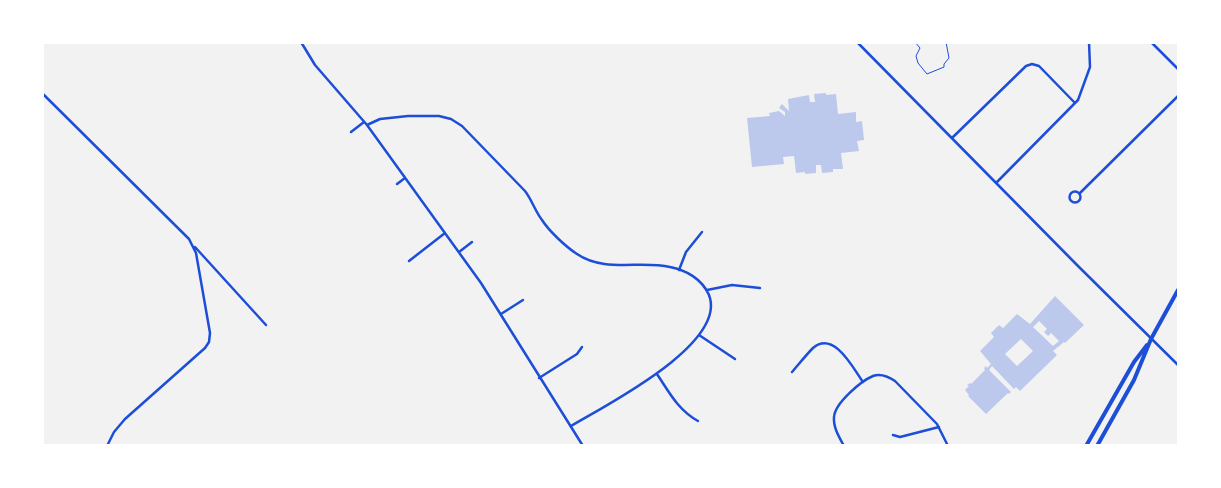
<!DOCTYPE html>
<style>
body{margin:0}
#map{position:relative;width:1221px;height:488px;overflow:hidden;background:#f2f2f2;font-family:"Varela Round",sans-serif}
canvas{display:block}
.frame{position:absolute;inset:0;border:44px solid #fff;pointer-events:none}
</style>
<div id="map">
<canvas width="1221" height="488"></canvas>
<div class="frame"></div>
</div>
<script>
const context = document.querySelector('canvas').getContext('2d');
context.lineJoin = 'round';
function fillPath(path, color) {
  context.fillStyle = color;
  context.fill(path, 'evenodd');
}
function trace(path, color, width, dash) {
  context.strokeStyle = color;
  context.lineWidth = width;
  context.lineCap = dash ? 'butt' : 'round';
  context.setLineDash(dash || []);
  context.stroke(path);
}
const building = new Path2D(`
 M826,93V95L836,94L838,114L856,112V122L862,121L864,140L857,141L859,151L841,153L843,169H833V172L822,173L821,165H816V173L805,174V172L796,173L794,156L783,157L784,164L752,167L747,118L770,116L769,113L779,111L785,116V112L779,108L782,104L789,111L788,99L809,95L810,102H815L814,94Z
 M1055,296L1084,325L1065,343L1064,342L1053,351L1057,355L1020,391L1016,387L1014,389L992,366L989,370L1011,392L1009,394L1008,393L986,414L968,396L969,395L965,390L969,386L967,385L970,383L971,384L985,370L984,368L986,366L987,368L991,364L980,351L994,337L991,333L999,325L1003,328L1017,314L1030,324ZM1039,321L1047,329L1044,332L1048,336L1051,333L1059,341L1053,346L1033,327ZM1021,339L1033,351L1017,366L1005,354Z`);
const path = new Path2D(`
 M915,42L920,48L916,56L918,63L927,74L944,67V64L949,58L946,42`);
const minor = new Path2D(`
 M301,42L315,65L367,125L481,283L583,446
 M857,42L1078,266L1178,365
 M1151,42L1178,69
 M42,93L189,239L196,253L210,333L209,342L205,348L125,419L114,432L107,446
 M367,125L380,119L408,116H439L451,119L462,126L525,191C532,200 535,211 542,220C549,231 566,247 577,254C605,273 640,260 670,267C686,270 702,279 709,295C728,344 604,406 571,426
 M351,132L364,122
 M952,138L1026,66L1032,64L1039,66L1075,103
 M996,183L1078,100L1090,67L1089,42
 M397,184L405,178
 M1069.5 197a5.5 5.5 0 1 1 11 0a5.5 5.5 0 1 1-11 0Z
 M1080,193L1178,96
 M195,247L266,325
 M459,252L472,242
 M409,261L445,233
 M679,270L686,252L702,232
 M707,290L732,285L760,288
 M501,314L523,300
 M699,335L735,359
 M792,372C799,364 806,355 813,348C834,330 853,368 863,382
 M657,374C669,392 678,410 698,421
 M539,378L577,354L582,347
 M893,435L900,437L939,427
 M844,446C839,437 833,427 834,417C835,403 861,381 873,376C881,373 889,377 895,381L937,424L948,446`);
const primary = new Path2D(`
 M1086,446L1134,362L1147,345
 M1097,446L1134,380L1151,339L1178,290`);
fillPath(building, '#bdc9ec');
trace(path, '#1d4ed8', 1);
trace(minor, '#1d4ed8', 2.5);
trace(primary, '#1d4ed8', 4);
</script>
